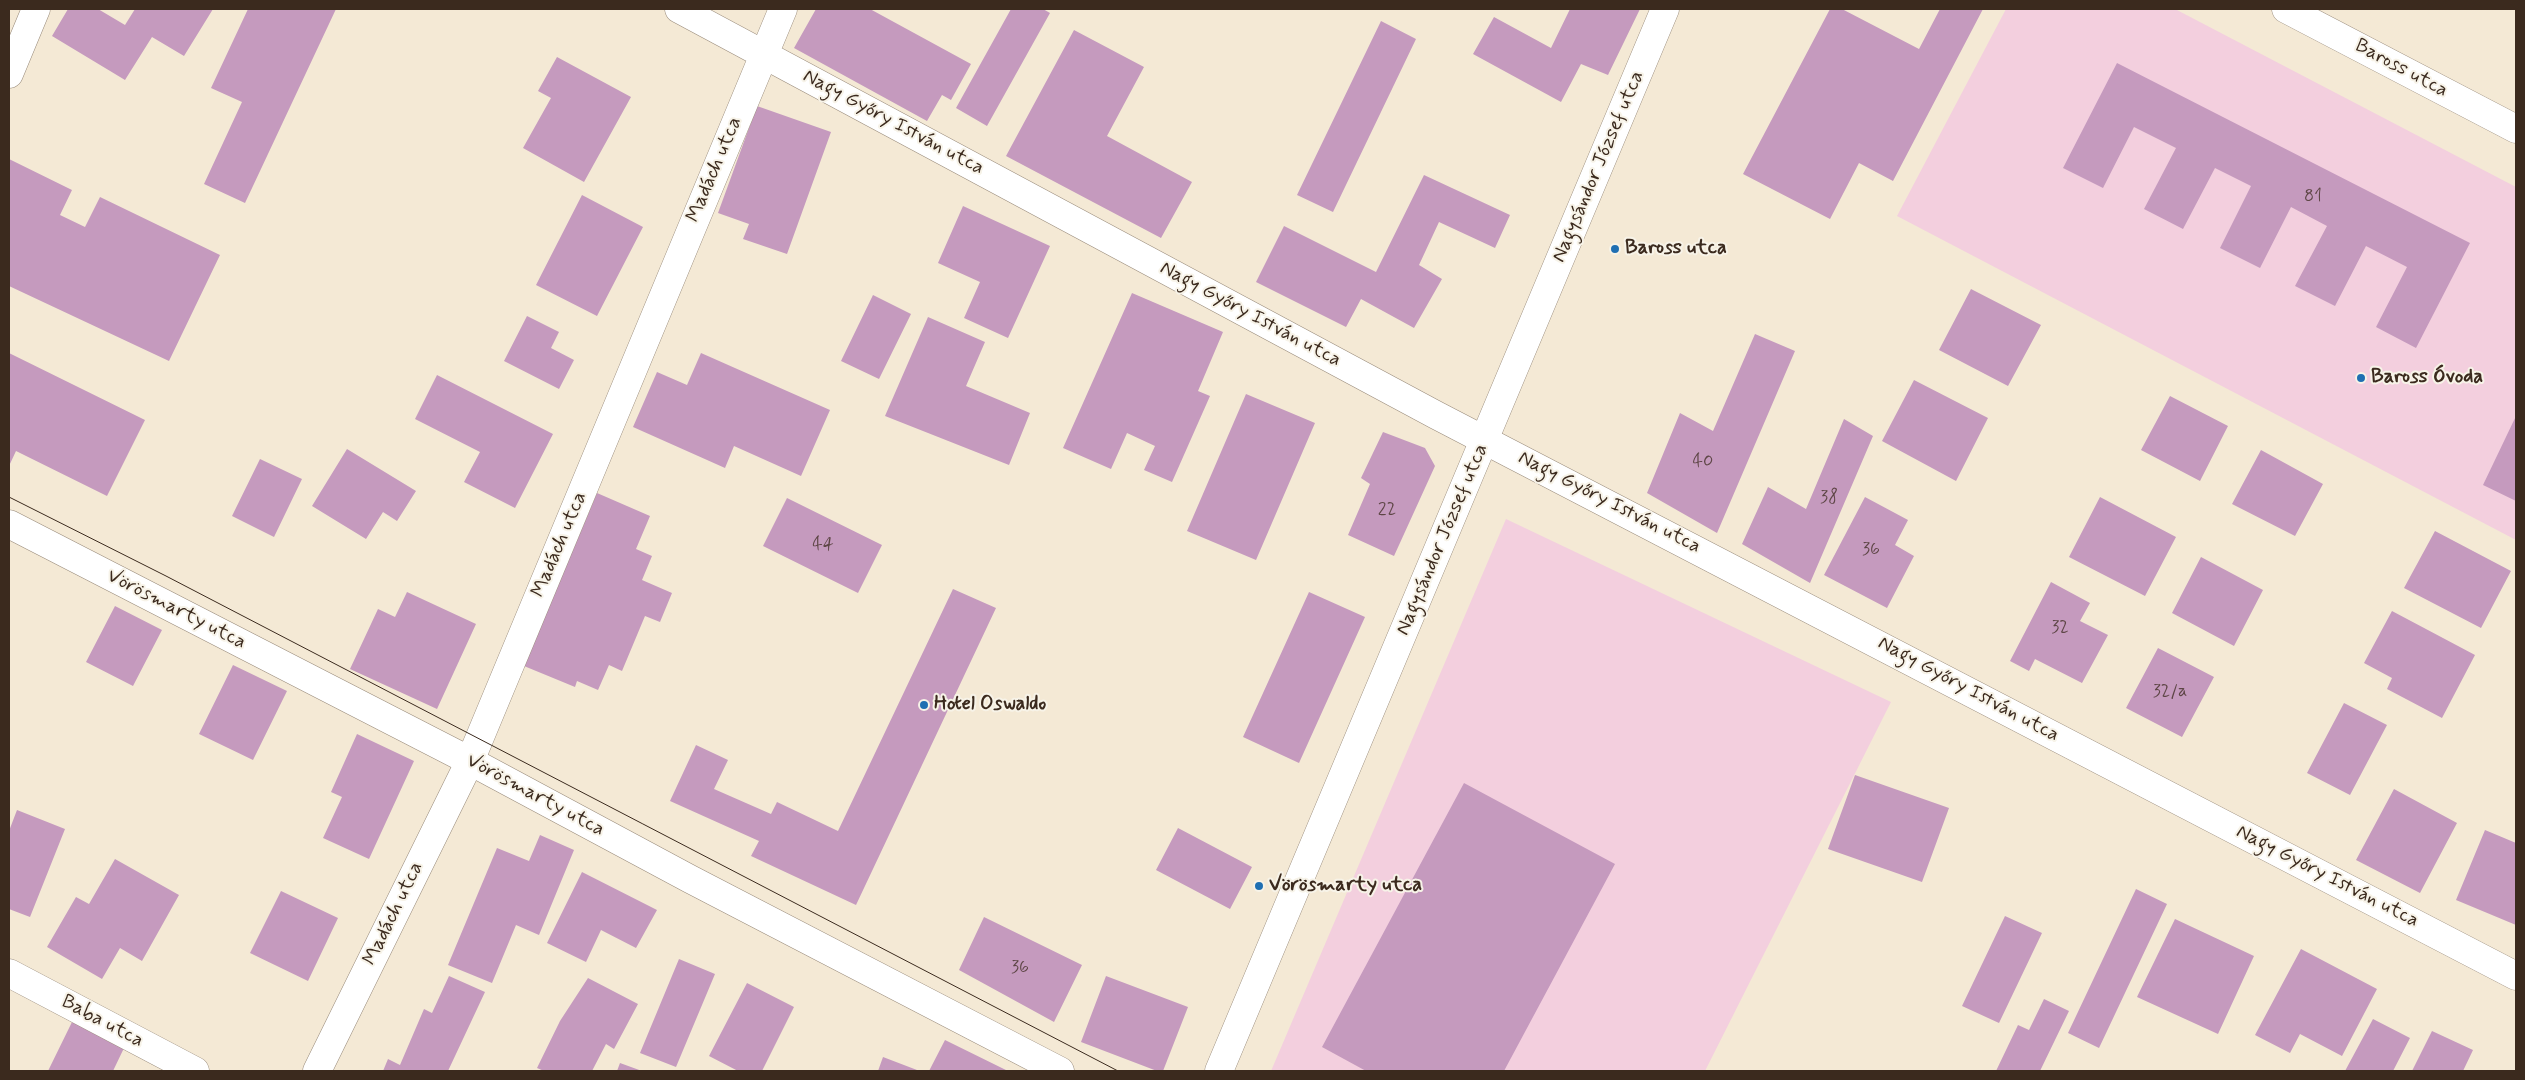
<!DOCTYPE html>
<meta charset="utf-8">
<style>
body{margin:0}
#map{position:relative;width:2525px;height:1080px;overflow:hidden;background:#f4e9d5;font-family:Mynerve,sans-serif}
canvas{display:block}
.frame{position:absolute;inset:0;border:10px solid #3b2a1e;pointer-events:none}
</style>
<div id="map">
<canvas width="2525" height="1080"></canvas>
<div class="frame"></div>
</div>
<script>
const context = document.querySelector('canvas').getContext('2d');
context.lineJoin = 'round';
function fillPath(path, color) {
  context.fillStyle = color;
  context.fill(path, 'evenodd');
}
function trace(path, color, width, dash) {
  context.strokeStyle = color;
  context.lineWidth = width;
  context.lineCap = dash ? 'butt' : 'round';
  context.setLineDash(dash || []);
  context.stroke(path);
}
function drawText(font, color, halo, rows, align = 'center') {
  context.font = font + ' Mynerve,sans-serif';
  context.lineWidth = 4;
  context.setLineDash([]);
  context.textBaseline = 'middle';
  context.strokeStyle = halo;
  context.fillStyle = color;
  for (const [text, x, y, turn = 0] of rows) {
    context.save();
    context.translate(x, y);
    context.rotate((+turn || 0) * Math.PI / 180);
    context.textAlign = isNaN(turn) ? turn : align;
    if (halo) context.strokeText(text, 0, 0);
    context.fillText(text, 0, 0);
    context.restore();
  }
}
const built = new Path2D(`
 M2006,9H2175L2516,187V540L1897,216Z
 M1506,519L1891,702L1705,1071H1271Z`);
const building = new Path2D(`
 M68,9H98L125,25L135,9H213L184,56L152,37L125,80L52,36Z
 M248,9H336L245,203L204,184L242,102L211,88Z
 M816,9H870L971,64L951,100L942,95L927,121L794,48Z
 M1011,9H1043L1050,13L987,126L956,108Z
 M1570,9H1640L1608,75L1581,64L1561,102L1473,54L1494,17L1551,48Z
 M1830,9H1842L1919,49L1940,9H1983L1893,181L1859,163L1830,219L1743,174Z
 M1381,21L1416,39L1333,212L1297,195Z
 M1074,30L1144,67L1107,136L1192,182L1161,238L1006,156Z
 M557,57L631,97L584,182L523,148L551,98L538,91Z
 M2117,63L2470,243L2416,348L2376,327L2407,267L2366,246L2335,306L2295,286L2327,226L2291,207L2260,268L2220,248L2251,186L2215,168L2183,229L2144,209L2176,148L2134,127L2103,188L2063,168Z
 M757,106L831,132L787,254L743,239L749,224L718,213Z
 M9,159L72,190L60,215L85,227L100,197L220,255L169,361L9,286Z
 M1424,175L1510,215L1495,248L1439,222L1419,265L1442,279L1414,328L1361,299L1346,327L1256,282L1284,226L1376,272Z
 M582,195L643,227L597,316L536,285Z
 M963,206L1050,246L1008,338L964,318L980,282L938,263Z
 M1971,289L2041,325L2008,386L1939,350Z
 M1132,293L1223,332L1198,391L1210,396L1172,482L1144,470L1155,446L1127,433L1111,469L1063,448Z
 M873,295L911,314L879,379L841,361Z
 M527,316L559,332L551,348L574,360L559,389L504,361Z
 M928,317L985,342L966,386L1030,413L1009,465L885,416Z
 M1755,334L1795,351L1717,533L1647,493L1680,413L1713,431Z
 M9,353L145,420L107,496L16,451L9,466Z
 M701,353L830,410L801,476L734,446L725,468L633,427L657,372L687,385Z
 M437,375L553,434L515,508L464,482L480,452L415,419Z
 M1914,380L1988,418L1956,481L1882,441Z
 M1246,394L1315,423L1256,560L1187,531Z
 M2170,396L2228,426L2200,481L2141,450Z
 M2516,416V501L2483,485Z
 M1844,419L1873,436L1810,583L1742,544L1768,487L1806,509Z
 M1383,432L1425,448L1435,466L1394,556L1348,535L1370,484L1361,478Z
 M347,449L416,491L397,521L383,512L366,539L312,506Z
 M2261,450L2323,484L2295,536L2232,504Z
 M260,459L302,479L274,537L232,516Z
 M597,493L650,516L636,549L652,556L642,580L672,593L660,622L645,616L622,671L609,665L598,690L577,681L575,687L524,666Z
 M1865,497L1908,520L1895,545L1914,556L1887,608L1824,575Z
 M2100,497L2176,537L2145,596L2069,557Z
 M787,498L882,545L858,593L763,546Z
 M2435,531L2511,571L2481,628L2404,588Z
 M2201,557L2263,590L2234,646L2172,613Z
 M2051,582L2090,603L2080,621L2108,635L2082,683L2035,659L2029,671L2010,661Z
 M953,589L996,608L856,905L751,856L759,841L670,801L696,745L728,760L714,789L771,814L777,802L838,831Z
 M407,592L476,624L437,709L350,669L378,609L395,617Z
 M1309,592L1365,617L1299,763L1243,737Z
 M115,606L162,630L133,686L86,662Z
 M2392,611L2475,655L2442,718L2387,689L2392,678L2364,663Z
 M2158,648L2214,677L2182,737L2126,708Z
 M233,665L287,691L253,760L199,734Z
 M2344,703L2387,725L2350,795L2307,773Z
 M357,734L414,761L369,859L323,838L342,797L331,792Z
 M1855,775L1949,808L1922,882L1828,849Z
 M1464,783L1615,864L1504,1071H1366L1322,1047Z
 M2394,789L2457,823L2420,893L2356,860Z
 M17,810L65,829L30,917L9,909V831Z
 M1178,828L1252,867L1230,909L1156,870Z
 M2485,830L2516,843V925L2456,900Z
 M540,835L574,850L539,935L516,925L492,983L448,965L497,848L529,861Z
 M115,859L179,895L142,961L120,948L102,979L47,947L76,897L89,904Z
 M582,872L657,910L636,948L601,930L586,962L547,943Z
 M2136,889L2167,904L2099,1048L2068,1033Z
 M281,891L338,918L308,981L250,953Z
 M2005,916L2042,933L1999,1023L1962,1006Z
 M984,917L1082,965L1054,1022L959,970Z
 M2175,919L2254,956L2218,1034L2137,997Z
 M2301,949L2377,989L2342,1056L2300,1034L2290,1053L2255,1035Z
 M679,959L715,974L676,1067L640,1053Z
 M449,976L485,992L448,1071H383L388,1059L400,1065L424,1009L432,1013Z
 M1106,976L1188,1007L1163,1071H1157L1081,1042Z
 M588,978L638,1004L614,1049L606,1044L592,1071H544L537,1068L560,1021Z
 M747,983L794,1007L762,1071H738L709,1056Z
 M2044,999L2069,1011L2040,1071H1996L2018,1025L2029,1030Z
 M2373,1019L2410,1038L2393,1071H2345Z
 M72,1022L124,1048L113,1071H48Z
 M2432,1031L2473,1050L2463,1071H2412Z
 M945,1040L1008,1071H929Z
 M883,1057L917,1070L916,1071H878Z
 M620,1063L642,1071H617Z`);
const minor = new Path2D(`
 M679,9L1436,415L2516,976
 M9,74L36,9
 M9,524L470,761L690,879L1060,1071
 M9,973L195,1071
 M317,1071L470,761L783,9`);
const tertiary = new Path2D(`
 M2286,9L2516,129
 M1219,1071L1665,9`);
const tram = new Path2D(`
 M9,497L166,576L1118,1071`);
const markers = [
 [1615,249,5,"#1f6fb2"],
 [2361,378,5,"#1f6fb2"],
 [924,705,5,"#1f6fb2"],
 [1259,886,5,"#1f6fb2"]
];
const numberNames = [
 ["81",2313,197],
 ["40",1703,462],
 ["38",1829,498],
 ["22",1387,510],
 ["44",823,545],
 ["36",1871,550],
 ["32",2060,628],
 ["32/a",2170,692],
 ["36",1020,968]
];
const streetNames = [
 ["Baross utca",2401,69,28],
 ["Nagy Győry István utca",893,123,28],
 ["Nagysándor József utca",1599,167,-67],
 ["Madách utca",715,170,-67],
 ["Nagy Győry István utca",1250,315,28],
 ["Nagy Győry István utca",1609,503,27],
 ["Nagysándor József utca",1443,540,-67],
 ["Madách utca",560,545,-67],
 ["Vörösmarty utca",176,610,27],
 ["Nagy Győry István utca",1968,690,28],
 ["Vörösmarty utca",535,796,28],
 ["Nagy Győry István utca",2327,877,27],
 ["Madách utca",394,914,-64],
 ["Baba utca",102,1022,28]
];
const poiNames = [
 ["Baross utca",1625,249],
 ["Baross Óvoda",2371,378],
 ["Hotel Oswaldo",934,705],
 ["Vörösmarty utca",1269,886]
];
fillPath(built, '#f3cfde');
fillPath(building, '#c59abe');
trace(minor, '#988a7a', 29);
trace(tertiary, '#988a7a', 29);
trace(minor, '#fff', 28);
trace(tertiary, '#fff', 28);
trace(tram, '#3b2a1e', 1);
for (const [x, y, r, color] of markers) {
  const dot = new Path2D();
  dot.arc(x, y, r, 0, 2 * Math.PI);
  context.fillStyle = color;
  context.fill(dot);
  trace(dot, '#f7f3e8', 2);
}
drawText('18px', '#5e4646', null, numberNames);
drawText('20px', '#3b2a1e', '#f7f3e8', streetNames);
drawText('bold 20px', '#3b2a1e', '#f7f3e8', poiNames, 'left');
</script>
